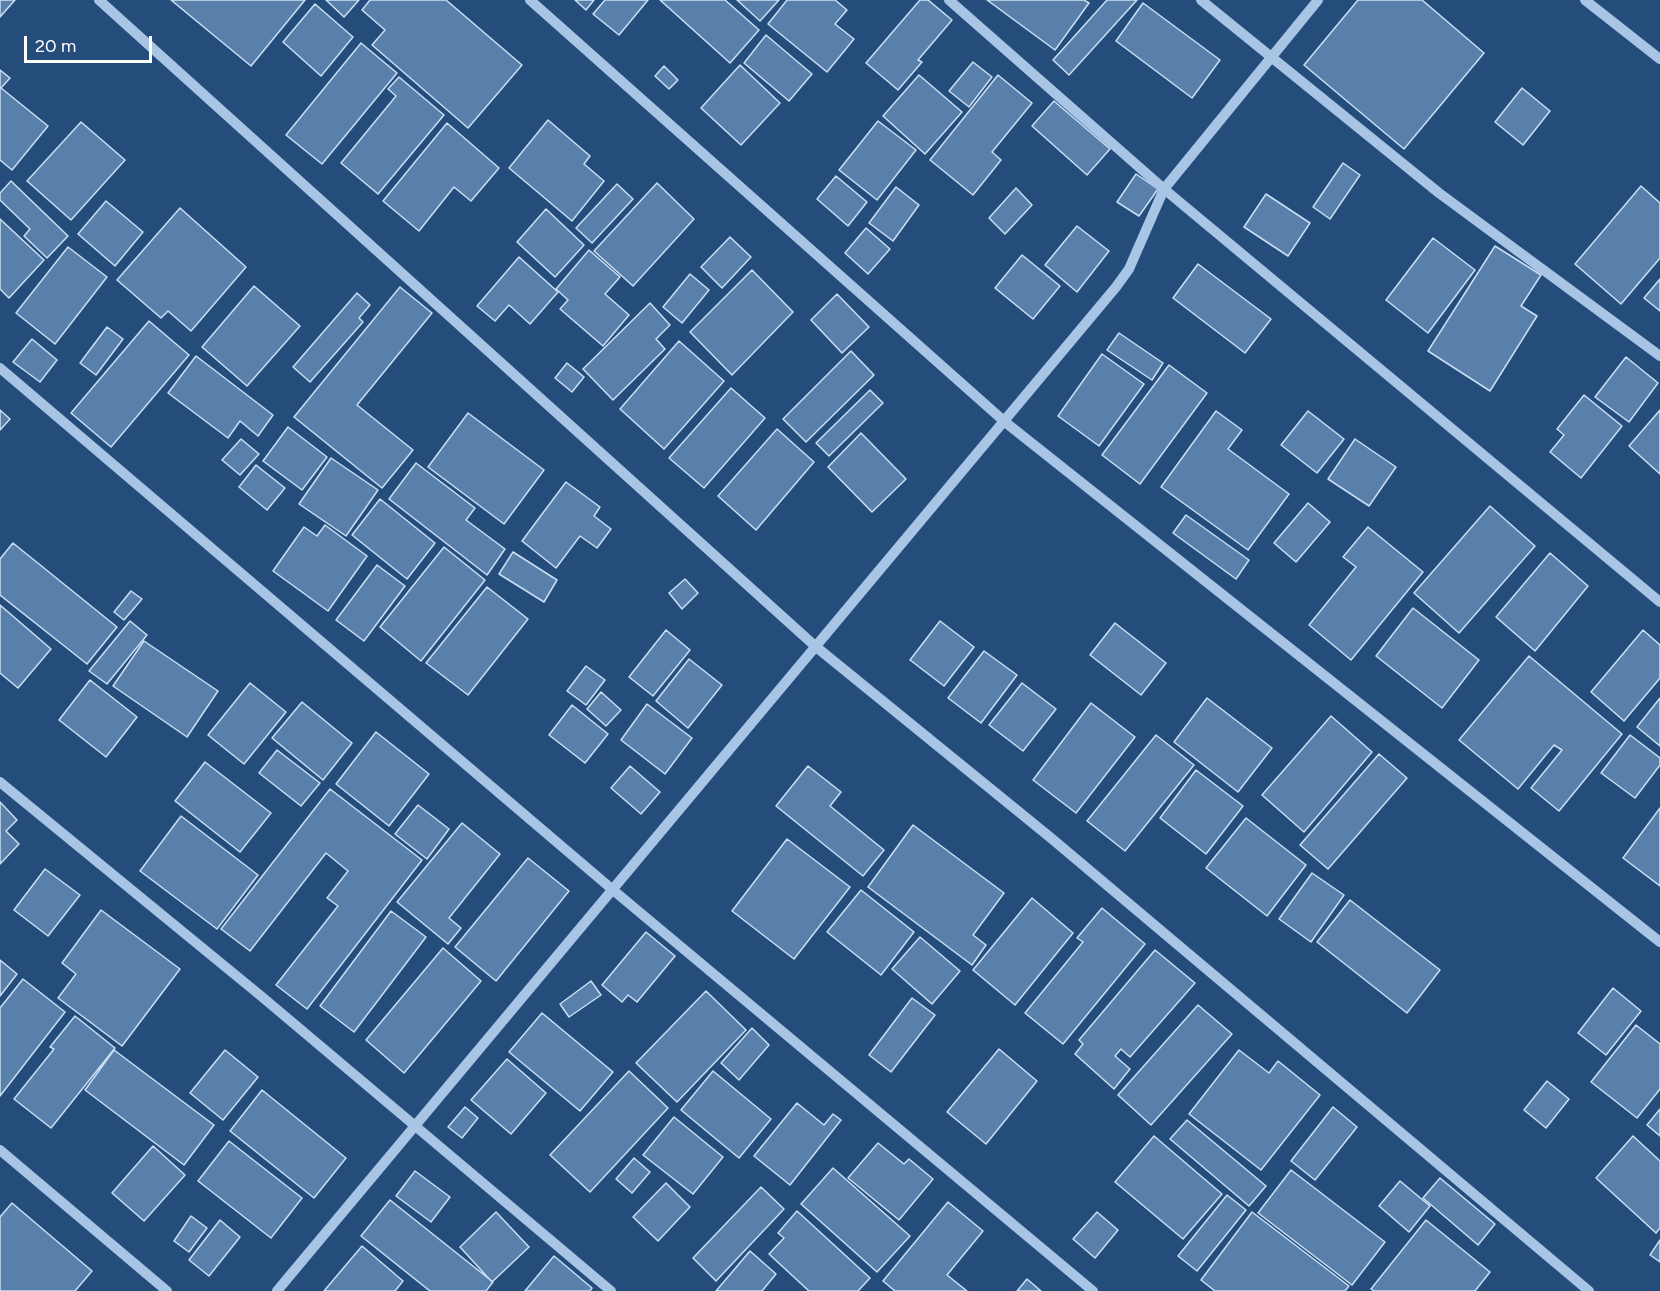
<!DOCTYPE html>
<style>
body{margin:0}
#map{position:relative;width:1660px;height:1291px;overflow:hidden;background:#244d7c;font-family:Figtree,sans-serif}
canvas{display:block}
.scale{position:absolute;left:24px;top:36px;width:128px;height:27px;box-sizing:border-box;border:3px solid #fff;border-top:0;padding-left:8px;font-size:18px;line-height:21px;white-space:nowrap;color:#fff;-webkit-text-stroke:4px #244d7c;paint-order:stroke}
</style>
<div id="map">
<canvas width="1660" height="1291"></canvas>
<div class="scale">20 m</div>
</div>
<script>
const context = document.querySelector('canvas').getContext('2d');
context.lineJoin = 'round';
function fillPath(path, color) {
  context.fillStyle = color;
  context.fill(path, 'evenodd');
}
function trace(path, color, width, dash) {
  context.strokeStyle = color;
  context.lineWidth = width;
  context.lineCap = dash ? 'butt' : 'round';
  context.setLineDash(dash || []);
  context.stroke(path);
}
const building = new Path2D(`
 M0,0H15L0,17Z
 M171,0H305L251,66Z
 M326,0H359L344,17Z
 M370,0H446L522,65L468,128L372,45L385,30L362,10Z
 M575,0H594L586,10Z
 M605,0H648L619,35L593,14Z
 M660,0H725L759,30L730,63Z
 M737,0H779L760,21Z
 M787,0H835L847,10L835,24L854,39L827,72L768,24Z
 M920,0H928L952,20L918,60L922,62L898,90L866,63Z
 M987,0H1084L1089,3L1055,50Z
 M1107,0H1137L1069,75L1053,60Z
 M1358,0H1422L1484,53L1404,149L1304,65Z
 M1143,3L1220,60L1192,98L1116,41Z
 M315,4L353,37L321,76L283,42Z
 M766,35L812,74L789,101L744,63Z
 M361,43L397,73L322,164L286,135Z
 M973,62L992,77L969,107L949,91Z
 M740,65L780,103L741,145L701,108Z
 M664,66L678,80L669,89L655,76Z
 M0,70L10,78L1,88L48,126L12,170L0,160Z
 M919,75L962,112L925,154L883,116Z
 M998,75L1032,103L992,152L1001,160L973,195L930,160Z
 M399,77L444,115L378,194L341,163L396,96L388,89Z
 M1522,88L1550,111L1523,145L1495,122Z
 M1054,101L1110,149L1087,175L1032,126Z
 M548,120L590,156L584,164L604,181L572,221L509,168Z
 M878,121L916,150L877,200L839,170Z
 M81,122L125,160L71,220L27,181Z
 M447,123L499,168L471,201L454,187L419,231L383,201Z
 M1343,163L1360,175L1330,219L1313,207Z
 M1136,174L1158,189L1139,216L1117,202Z
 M836,176L867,202L848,226L817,199Z
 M11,181L68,236L47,258L24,236L30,229L0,200V193Z
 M657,183L694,219L633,286L594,251Z
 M617,184L633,199L592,243L576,228Z
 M1641,186L1660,203V258L1621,304L1575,264Z
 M896,187L919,205L893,241L869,223Z
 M1016,188L1032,205L1005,234L989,218Z
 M1266,194L1310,223L1288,256L1244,227Z
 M106,201L143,232L115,266L78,234Z
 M180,208L246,267L191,331L168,311L161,318L117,280Z
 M546,209L584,245L555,277L517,242Z
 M0,219L44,260L9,298L0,289Z
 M1077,226L1109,251L1077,292L1045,265Z
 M866,228L890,249L868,274L845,253Z
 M730,237L751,257L722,288L701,267Z
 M1433,238L1475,270L1428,333L1386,300Z
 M1495,246L1541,275L1521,306L1537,316L1490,391L1428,351Z
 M68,247L107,277L55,344L16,313Z
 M589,250L620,277L605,294L629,315L603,346L560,309L568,300L556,289Z
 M1022,255L1060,286L1033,319L995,288Z
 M519,257L558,292L530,324L509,305L495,321L477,306Z
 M1198,264L1271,319L1245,353L1173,298Z
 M752,270L793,312L732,375L690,332Z
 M690,274L709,290L682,323L663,307Z
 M1660,279V311L1644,298Z
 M254,286L300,326L247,386L202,347Z
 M400,287L432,313L357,405L413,450L382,488L294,417Z
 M357,293L370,305L359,318L363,322L310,382L293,367Z
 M837,294L869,327L842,353L811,320Z
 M650,303L670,325L656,339L665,349L613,400L583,369Z
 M149,321L189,355L111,447L71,413Z
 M107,327L123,339L96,375L80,363Z
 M1119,333L1163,363L1152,380L1107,350Z
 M32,339L57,360L40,382L13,362Z
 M679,341L724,381L664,449L620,409Z
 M851,351L874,375L806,442L783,419Z
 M1102,354L1144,384L1099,446L1058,416Z
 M196,356L273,415L258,436L240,421L228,438L168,393Z
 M1626,357L1658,383L1629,422L1595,397Z
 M567,363L584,377L572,392L555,378Z
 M1169,365L1207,393L1140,484L1102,455Z
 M731,388L765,418L704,488L669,458Z
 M870,390L883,403L829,456L816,443Z
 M1584,395L1622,426L1581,478L1550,452L1564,435L1557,429Z
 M0,410L10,419L0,430Z
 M1660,410V474L1629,446Z
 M1216,411L1242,430L1228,449L1289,494L1248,550L1161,487Z
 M1308,411L1344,439L1317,473L1281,445Z
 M468,413L544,470L504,524L428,467Z
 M288,427L327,457L302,490L263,461Z
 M777,429L814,462L756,530L718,496Z
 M861,433L906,479L872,512L828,467Z
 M241,439L259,454L240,475L222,460Z
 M1355,439L1396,467L1369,506L1328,479Z
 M331,458L378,490L346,536L299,504Z
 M416,463L475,508L466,520L505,549L487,575L389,499Z
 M256,465L285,488L267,510L239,487Z
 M566,482L600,507L594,516L611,529L597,548L580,536L556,568L522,541Z
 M380,499L435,543L407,579L352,535Z
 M1308,503L1330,522L1296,562L1274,543Z
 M1490,506L1535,546L1459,633L1414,593Z
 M1186,515L1249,560L1236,579L1173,533Z
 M325,525L367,556L328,611L273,571L304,527L317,536Z
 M1368,527L1423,572L1351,660L1309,625L1356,567L1343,557Z
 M13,543L117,627L87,664L0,595V559Z
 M444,547L485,580L421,661L380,627Z
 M513,552L557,580L544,602L499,574Z
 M1550,553L1588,586L1535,651L1496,617Z
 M377,565L405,586L364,641L336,620Z
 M685,579L698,593L682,609L669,593Z
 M487,587L528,619L468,695L426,663Z
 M131,591L142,599L124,620L114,612Z
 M0,605L51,649L18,688L0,673Z
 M1413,608L1479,660L1442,708L1376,656Z
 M130,621L147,635L107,684L89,671Z
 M940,621L974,647L944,686L910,660Z
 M1115,623L1166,663L1141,695L1090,655Z
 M666,630L690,650L653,696L629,677Z
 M1643,630L1660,645V678L1624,721L1591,692Z
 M144,641L218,691L187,737L113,686Z
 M984,651L1017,675L981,723L948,698Z
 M1529,656L1622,734L1559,811L1531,788L1562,750L1554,745L1518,789L1459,740Z
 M689,659L722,685L688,728L656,701Z
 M586,666L605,680L586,705L567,691Z
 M90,680L137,717L106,757L59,720Z
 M250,683L286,712L244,764L208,735Z
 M1022,683L1056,709L1023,751L989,725Z
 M601,692L621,710L606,726L587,709Z
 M1207,698L1272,748L1238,792L1174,742Z
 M1660,698V746L1637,727Z
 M302,702L352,743L323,780L272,738Z
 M1091,703L1135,737L1076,813L1033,780Z
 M647,704L692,738L665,774L621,740Z
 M572,705L608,734L585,763L549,735Z
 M1331,716L1372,752L1304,832L1262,795Z
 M376,732L429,774L389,826L336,784Z
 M1156,735L1194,765L1125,851L1087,821Z
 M1630,735L1660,758V765L1635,798L1601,773Z
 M277,750L320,783L301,806L259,773Z
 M1379,754L1407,778L1328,869L1300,845Z
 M205,762L271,813L240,852L175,801Z
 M630,766L660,792L641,814L611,788Z
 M808,766L841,792L830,806L884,850L863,876L776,806Z
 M1196,770L1243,806L1206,854L1160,818Z
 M330,789L422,860L307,1009L276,985L338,906L327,898L348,871L326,853L250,951L221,929Z
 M0,802L17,820L6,831L19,844L0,864Z
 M418,805L449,829L427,859L395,834Z
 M1660,808V886L1623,858Z
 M181,816L258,875L217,929L140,871Z
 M1246,818L1306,865L1267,916L1206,868Z
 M462,823L500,854L449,918L461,928L448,944L397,902Z
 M913,825L1004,893L973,935L986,945L972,965L868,887Z
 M787,839L850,887L794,959L732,911Z
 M528,858L569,891L496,981L455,947Z
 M45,869L80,895L48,936L14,910Z
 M1312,873L1344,895L1311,942L1279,919Z
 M861,890L914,932L881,975L827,932Z
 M1032,898L1073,933L1015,1005L973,970Z
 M1350,900L1440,970L1407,1013L1317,942Z
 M1102,908L1145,944L1063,1044L1025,1013L1083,942L1077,938Z
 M101,910L180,969L122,1046L58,998L76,974L62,963Z
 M391,911L426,937L354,1032L320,1006Z
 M646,932L675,956L637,1002L628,995L622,1002L602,985Z
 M920,937L960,971L932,1004L892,969Z
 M443,948L481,981L404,1073L366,1040Z
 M1155,950L1195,983L1130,1057L1121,1049L1115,1056L1130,1069L1114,1089L1075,1054L1083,1044L1079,1040Z
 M0,960L17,974L0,996Z
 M23,979L65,1012L0,1096V1008Z
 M591,981L601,995L569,1017L560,1004Z
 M1613,988L1641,1011L1606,1055L1578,1033Z
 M706,991L746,1030L677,1102L636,1063Z
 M912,998L935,1015L891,1072L869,1055Z
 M1198,1005L1232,1034L1151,1125L1118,1095Z
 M542,1013L613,1072L580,1111L509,1052Z
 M75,1016L115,1048L51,1128L14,1099L54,1049L50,1047Z
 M1636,1025L1660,1044V1089L1637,1118L1591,1082Z
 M752,1028L769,1045L739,1080L721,1063Z
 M999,1049L1037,1081L986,1144L947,1112Z
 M114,1050L214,1125L184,1165L85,1090Z
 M225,1050L258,1077L223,1120L190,1093Z
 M1239,1050L1269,1073L1278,1061L1320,1095L1261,1170L1189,1114Z
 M507,1059L546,1093L511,1134L471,1100Z
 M629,1071L668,1108L590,1192L550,1155Z
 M713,1071L771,1119L739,1158L681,1110Z
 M1547,1081L1569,1099L1546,1128L1524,1110Z
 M262,1090L346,1158L314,1198L230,1131Z
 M797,1103L824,1125L833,1114L841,1120L790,1185L754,1156Z
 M465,1107L478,1118L462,1138L448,1127Z
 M1333,1107L1357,1127L1315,1180L1291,1161Z
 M1660,1109V1136L1647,1125Z
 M674,1117L723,1157L693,1194L643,1155Z
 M1187,1120L1266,1186L1249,1206L1170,1139Z
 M1154,1136L1222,1194L1183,1239L1115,1182Z
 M1633,1136L1660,1161V1228L1656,1233L1596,1178Z
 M229,1141L302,1198L271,1238L198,1181Z
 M878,1143L904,1164L909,1159L933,1179L899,1220L848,1178Z
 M153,1146L185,1175L144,1221L112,1193Z
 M634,1158L650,1172L632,1193L616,1179Z
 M833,1168L910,1236L877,1272L801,1204Z
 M1291,1170L1385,1242L1352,1285L1258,1213Z
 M415,1171L450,1197L431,1222L396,1196Z
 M1440,1178L1495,1224L1478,1245L1423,1198Z
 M1400,1181L1430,1206L1409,1232L1379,1206Z
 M666,1183L690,1207L658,1241L633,1217Z
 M761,1187L784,1209L716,1281L693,1258Z
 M1227,1195L1246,1210L1197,1271L1178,1256Z
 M390,1200L493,1282L486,1291H430L361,1236Z
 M948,1202L983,1231L947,1275L967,1291H895L883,1281Z
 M12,1203L92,1271L75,1291H0V1217Z
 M797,1211L870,1278L858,1291H809L769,1254L784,1238L778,1233Z
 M496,1212L529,1247L492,1282L460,1247Z
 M1097,1212L1118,1230L1095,1258L1073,1239Z
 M1252,1212L1349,1286L1345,1291H1215L1201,1280Z
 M191,1216L207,1228L189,1252L174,1241Z
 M220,1220L240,1237L209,1276L189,1260Z
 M1426,1220L1490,1272L1475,1291H1374L1371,1289Z
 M1660,1240V1262L1650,1255Z
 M362,1246L403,1281L395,1291H324Z
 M750,1251L776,1274L762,1291H716Z
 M554,1256L592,1288L590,1291H525Z
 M1027,1279L1041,1291H1017Z`);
const minor = new Path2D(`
 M99,0L815,646L1051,838L1589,1291
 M530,0L1005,422L1660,942
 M949,0L1164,189L1660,602
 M1201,0L1439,193L1660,356
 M1585,0L1660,59
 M0,368L613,890L1093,1291
 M0,782L261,996L611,1291
 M0,1150L167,1291
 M277,1291L1116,287L1129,269L1164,189L1318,0`);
fillPath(building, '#5980ab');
trace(building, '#cbdff4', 1.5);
trace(minor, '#a8c5e5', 10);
</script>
